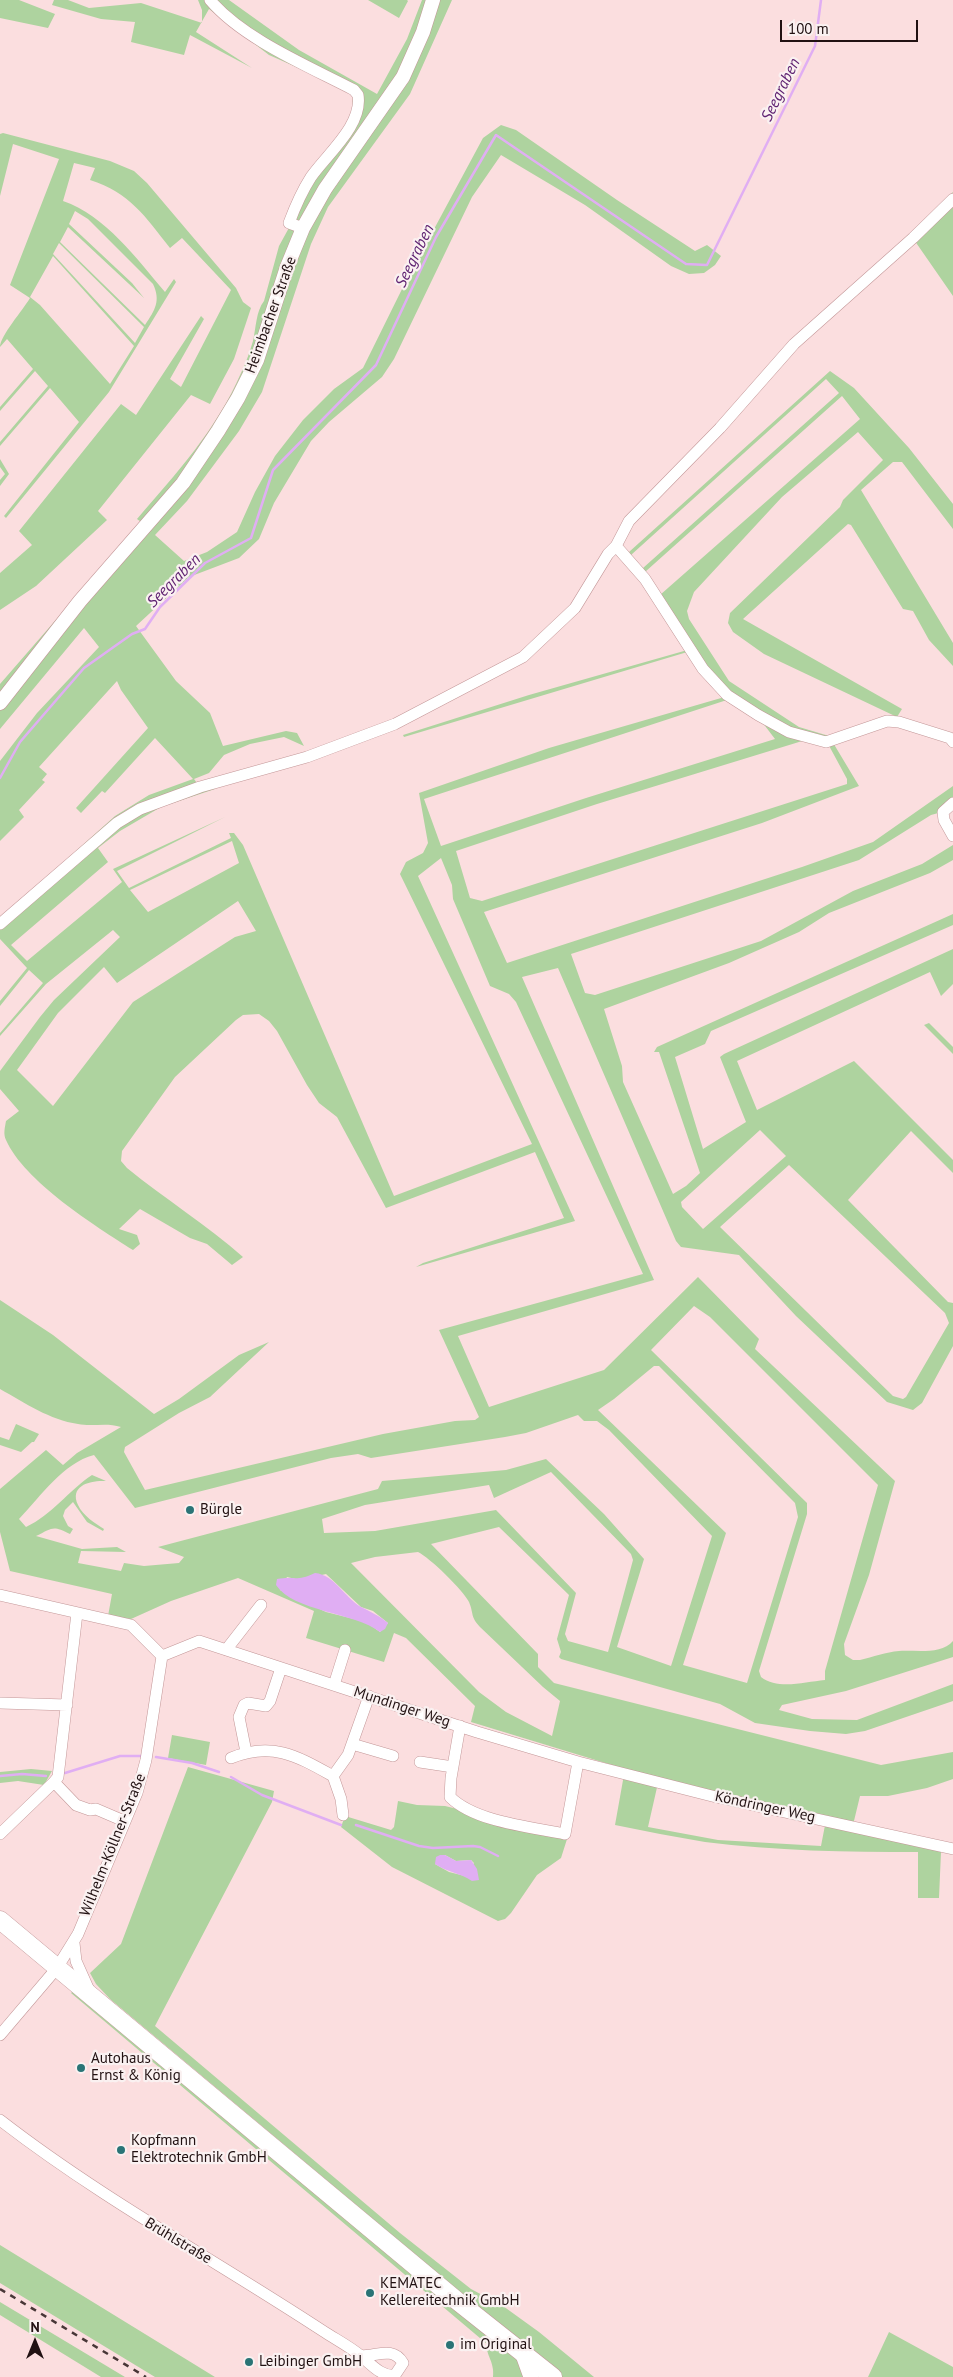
<!DOCTYPE html>
<meta charset="utf-8">
<style>
body{margin:0}
#map{position:relative;width:953px;height:2377px;overflow:hidden;background:#fbdedf;font-family:"PT Sans",sans-serif}
canvas{display:block}
.north{position:absolute;left:10px;top:2317px;width:50px;height:50px;-webkit-text-stroke:4px #faf1f1;paint-order:stroke;rotate:0deg;font-size:14px;font-weight:700;line-height:20px;text-align:center;color:#211112}
.north::after{content:'';display:block;margin:auto;width:18px;height:22px;background:#211112;clip-path:polygon(50% 0,100% 100%,50% 72%,0 100%)}
.scale{position:absolute;left:780px;top:20px;width:138px;height:22px;box-sizing:border-box;border:2px solid #211112;border-top:0;padding-left:6px;font-size:15px;line-height:18px;white-space:nowrap;color:#211112;-webkit-text-stroke:4px #faf1f1;paint-order:stroke}
</style>
<div id="map">
<canvas width="953" height="2377"></canvas>
<div class="north">N</div>
<div class="scale">100 m</div>
</div>
<script>
const context = document.querySelector('canvas').getContext('2d');
context.lineJoin = 'round';
function fillPath(path, color) {
  context.fillStyle = color;
  context.fill(path, 'evenodd');
}
function trace(path, color, width, dash) {
  context.strokeStyle = color;
  context.lineWidth = width;
  context.lineCap = dash ? 'butt' : 'round';
  context.setLineDash(dash || []);
  context.stroke(path);
}
function drawText(font, color, halo, rows, align = 'center') {
  context.font = font + ' "PT Sans",sans-serif';
  context.lineWidth = 4.5;
  context.setLineDash([]);
  context.textBaseline = 'middle';
  context.strokeStyle = halo;
  context.fillStyle = color;
  for (const [text, x, y, turn = 0] of rows) {
    context.save();
    context.translate(x, y);
    context.rotate((+turn || 0) * Math.PI / 180);
    context.textAlign = isNaN(turn) ? turn : align;
    if (halo) context.strokeText(text, 0, 0);
    context.fillText(text, 0, 0);
    context.restore();
  }
}
const green = new Path2D(`
 M0,0H19L55,14L48,28L0,18Z
 M54,0H68L89,8L141,3L202,23V10L198,0H229L299,50L377,94L407,39L422,0H452L410,94L328,207L311,244L262,392L239,431L187,501L155,535L184,561L207,552L237,532L255,492L275,456L303,420L334,389L363,368L405,283L483,138L501,125L516,130L617,200L695,251L707,245L721,256L715,265L704,273L689,274L671,266L585,205L501,155L472,197L394,359L382,377L329,422L311,441L274,503L259,539L239,558L189,577L136,626L176,681L210,713L223,746L286,731L297,733L304,746L284,737L250,744L224,755L209,773L194,779L200,787L213,784L215,789L161,807L120,831L98,848L108,862L11,945L27,961L122,882L113,869L225,817L117,871L129,888L231,838L229,833H234L243,845L394,1196L532,1144L400,874L406,862L423,853L428,843L419,793L549,748L728,696L694,650L404,737L403,735L529,695L691,649L660,595L860,419L842,396L645,572L643,568L839,393L826,379L631,555L629,552L830,371L854,388L909,448L953,504V529L902,462H893L861,490L953,643V666L929,640L913,611L903,609L851,525L848,524L743,619L902,709L897,717L764,654L733,632L728,623L730,613L840,507L843,500L883,460L858,432L782,497L694,592L687,611L689,619L729,681L799,727L829,736L859,786L762,823L484,912L507,963L802,867L873,842L953,786V809L931,815L859,860L571,954L585,993L595,995L761,941L853,891L922,864L953,845V860L930,873L829,913L799,932L729,963L604,1009L622,1066L623,1082L673,1194L686,1186L700,1173L659,1052H654L657,1047L953,914V925L711,1031L705,1044L675,1057L703,1149L746,1122L720,1057L724,1054L953,949V984L941,996L930,972L737,1061L757,1110L854,1061L953,1160V1173L911,1131L848,1200L948,1302L953,1303V1346L922,1403L913,1410L887,1402L796,1316L739,1255L681,1247L676,1241L558,968L522,977L654,1280L458,1336L489,1407L604,1370L698,1277L759,1339L755,1349L895,1481L869,1575L844,1644L845,1655L853,1660H860C873,1657 886,1652 899,1651C917,1650 941,1655 953,1641V1657L846,1691L782,1705L779,1710L812,1719L857,1720L953,1684V1701L865,1731L846,1734L810,1731L755,1723L720,1704L561,1659L559,1657L561,1652L557,1639L569,1595L499,1527L431,1544L538,1654V1667L554,1683L881,1765L953,1752V1779L927,1788L888,1796H860L853,1825L941,1852L939,1898H918V1852C847,1852 775,1851 705,1842C675,1837 645,1831 615,1825L625,1769L471,1722L475,1706L406,1638L394,1633L384,1662L306,1638L314,1611L238,1578L171,1601L131,1619L108,1616L112,1594L10,1571L0,1532V1489L46,1450L63,1465L77,1453L121,1427C106,1422 93,1427 78,1424C50,1420 25,1403 0,1389V1300L53,1335L154,1414L179,1399L239,1355L269,1342L210,1397L179,1413L125,1447L124,1452L145,1490L383,1434L455,1421L475,1420L479,1417L439,1330L643,1274L516,1002L509,994L490,986L453,899L452,885L441,858L418,876L575,1221L416,1267L423,1263L564,1218L535,1152L386,1208L337,1117L319,1103L307,1085L277,1031L269,1021L259,1014L243,1015L236,1020L175,1077L122,1151L121,1161L127,1168C165,1199 207,1225 243,1257L232,1265L207,1244L190,1238L140,1209L119,1229L137,1235L140,1244L133,1250C95,1226 24,1181 6,1140C3,1134 5,1127 6,1121L19,1111L0,1089V1071L40,1017L54,1000L120,937L113,930L46,984L0,1036V1033L43,983L29,970L0,1006V1001L27,968L0,939V919L115,816L149,795L193,779L155,738L105,793L102,791L81,813L76,808L148,728L121,690L117,681L39,767L47,774L42,780L45,782L19,810L24,817L0,841V761L37,713L99,647L84,628L0,729V684L141,522L137,519C176,474 217,429 241,373C246,363 250,351 253,341C256,328 256,311 264,301L279,246L352,113L353,96L339,86L269,55L209,9L196,32L252,68L190,35L184,55L131,42L135,22L101,19L52,5ZM733,698L759,718L775,739L586,798L441,846L424,799ZM812,738L827,742L847,779V784L482,901L470,898L456,851L597,804ZM232,841L239,863L148,912L130,890ZM238,901L256,931L235,937L133,1002L53,1106L17,1070L58,1013L104,967L117,983ZM760,1130L786,1156L703,1229L682,1207L681,1202ZM789,1165L945,1313L949,1323L906,1397L903,1399L893,1396L720,1227ZM694,1306L710,1317L878,1485L825,1671V1680C804,1682 778,1690 761,1677L759,1671L807,1514V1503L651,1350ZM654,1366H659L795,1503L798,1517L747,1683L683,1665L726,1533L598,1410L614,1399ZM578,1415L584,1421H597L609,1430L712,1536L671,1666L617,1647L644,1559L604,1514L546,1459L506,1470L382,1481L378,1489L158,1547L184,1557L179,1563L144,1566L124,1563L121,1571L78,1563L81,1551L126,1552L117,1547L82,1549L36,1536C53,1528 52,1525 70,1534L73,1529L68,1526L63,1516L65,1510L73,1502L87,1522L103,1531L104,1529C95,1523 83,1516 78,1505C69,1485 91,1480 106,1481L92,1475C68,1491 52,1515 26,1527L19,1519C41,1496 63,1463 94,1455L135,1508L331,1458L358,1454L371,1458L505,1437L526,1433ZM551,1472L631,1554L633,1560L608,1652L568,1641L565,1634L576,1593L496,1510L375,1531L324,1533L322,1519L365,1505L489,1485L494,1498ZM418,1552C429,1557 464,1591 469,1602C474,1614 470,1616 480,1627L543,1687L560,1701L552,1736L506,1712L479,1692L351,1563L375,1557ZM326,1574L361,1607L373,1611L388,1623L380,1632L366,1622L326,1612L280,1590L287,1577L300,1580ZM658,1783L826,1820L821,1846L718,1840L648,1827Z
 M368,0H407L408,1L399,18Z
 M3,133L110,161L134,171L147,183L236,288L243,302L251,308L234,359L210,404L191,395L98,511L107,520L36,586L0,610V573L32,545L19,531L121,404L136,415L201,316L204,319L170,379L181,387L231,290L182,238L170,248C145,216 130,193 90,180L95,168L74,163L63,201C106,216 136,258 165,292L174,279L176,282L109,392L6,518L4,516L79,422L50,388L0,446V442L48,386L35,371L0,411V407L33,369L7,339L0,347C0,336 23,310 30,298L10,285L59,159L13,144L0,196V134ZM75,211L88,219L153,284C161,301 155,310 145,325L60,242L68,227L144,298L132,283L69,224ZM59,243L144,327L135,343L53,254ZM53,256L134,346L110,384L40,305L30,297Z
 M953,192V296L910,234Z
 M0,459L9,474L0,486V480L5,474L0,467Z
 M929,1023L953,1047V1054L924,1025Z
 M16,1424L39,1434L34,1442H32L21,1452L0,1445V1437L9,1440Z
 M172,1735L210,1742L206,1765L168,1758Z
 M188,1767L274,1791L272,1802L155,2026L400,2233L471,2289L503,2306L539,2332L594,2377H562L110,1999L96,1984L90,1973L121,1944Z
 M31,1769L52,1771L44,1785L18,1781L0,1783V1772Z
 M398,1801L417,1805L445,1806L568,1836L561,1858L537,1875L511,1913L505,1919L498,1921L392,1867L341,1827L345,1816L391,1830L394,1827ZM445,1855L456,1861L471,1860L474,1863L465,1876L449,1872L435,1864Z
 M77,1987L480,2323L520,2363L528,2377H493C495,2362 485,2354 487,2344L71,1993Z
 M0,2245L215,2377H155L0,2283Z
 M0,2302L125,2377H101L0,2315Z
 M889,2332L953,2367V2377H868Z`);
const water = new Path2D(`
 M315,1573C335,1575 344,1597 361,1607C371,1612 378,1615 388,1623L385,1629L380,1632C354,1612 294,1612 276,1585L277,1579C295,1576 296,1582 315,1573Z
 M440,1855H445L456,1861L471,1860L477,1869L479,1880L472,1881C460,1873 447,1872 435,1864L436,1857Z`);
const stream = new Path2D(`
 M0,778L20,742L84,668L132,634L145,629L160,607L205,563L251,538L273,470L376,365L436,237L496,135L686,264L707,265L815,46L821,0
 M156,1757L192,1763L219,1772
 M65,1773L120,1756H142
 M0,1776L22,1774L46,1776
 M231,1777L262,1795L341,1825
 M356,1825L419,1846L433,1848L473,1846L480,1847L498,1856`);
const minor = new Path2D(`
 M210,0C243,39 308,66 354,90L358,95C363,125 327,154 311,177C302,191 295,207 289,223L303,228
 M616,546L645,579L703,669L727,695L758,715L789,732L826,742L887,721L899,722L950,738L953,742
 M953,803L943,812L944,820L953,836
 M0,924L117,823L140,809L200,787L307,757L395,724L523,657L575,608L608,554L616,546L629,521L720,428L794,344L913,238L953,199
 M0,1595L131,1625L162,1656L199,1641L477,1732L578,1762L716,1797L953,1849
 M226,1650L261,1605
 M334,1685L345,1650
 M0,1703L67,1705
 M460,1726L451,1778L450,1797C475,1822 531,1827 565,1834L578,1762
 M352,1744L393,1756
 M246,1752L239,1717L244,1705L248,1703L266,1706L270,1701L281,1668
 M231,1758C272,1741 297,1756 333,1776L348,1755L369,1696
 M420,1762L453,1767
 M333,1776L341,1799L343,1815
 M54,1782L58,1777L77,1613
 M0,1834L54,1782L76,1805L90,1810L96,1809L124,1821
 M74,1943L76,1961L88,1988
 M0,2035L57,1968L78,1934L137,1793L146,1760L162,1656
 M0,2120C102,2199 215,2260 323,2331C335,2339 349,2346 361,2356C371,2364 381,2377 395,2375L403,2363C393,2346 377,2356 361,2356`);
const tertiary = new Path2D(`
 M0,703L80,601L183,483L218,431L238,398L257,360L287,267L303,228L325,189L403,77L423,32L433,0`);
const secondary = new Path2D(`
 M522,2352L531,2377`);
const primary = new Path2D(`
 M0,1920L456,2300L553,2377`);
const rail = new Path2D(`
 M0,2289L146,2377`);
const markers = [
 [190,1510,5,"#2a7476"],
 [81,2068,5,"#2a7476"],
 [121,2150,5,"#2a7476"],
 [370,2293,5,"#2a7476"],
 [450,2345,5,"#2a7476"],
 [249,2362,5,"#2a7476"]
];
const streetNames = [
 ["Heimbacher Straße",271,315,-70],
 ["Mundinger Weg",402,1707,18],
 ["Köndringer Weg",765,1807,12],
 ["Wilhelm-Köllner-Straße",113,1845,-68],
 ["Brühlstraße",178,2241,31]
];
const poiNames = [
 ["Bürgle",200,1510],
 ["Autohaus",91,2059],
 ["Ernst & König",91,2076],
 ["Kopfmann",131,2141],
 ["Elektrotechnik GmbH",131,2158],
 ["KEMATEC",380,2284],
 ["Kellereitechnik GmbH",380,2301],
 ["im Original",460,2345],
 ["Leibinger GmbH",259,2362]
];
const waterNames = [
 ["Seegraben",781,90,-64],
 ["Seegraben",415,256,-64],
 ["Seegraben",174,581,-45]
];
fillPath(green, '#aed39f');
fillPath(water, '#e0aef3');
trace(stream, '#e0aef3', 2.5);
trace(minor, '#c39798', 12);
trace(tertiary, '#c39798', 15);
trace(secondary, '#c39798', 16);
trace(primary, '#c39798', 19);
trace(minor, '#fff', 11);
trace(tertiary, '#fff', 14);
trace(secondary, '#fff', 15);
trace(primary, '#fff', 18);
trace(rail, '#483637', 2.5, [6, 6]);
for (const [x, y, r, color] of markers) {
  const dot = new Path2D();
  dot.arc(x, y, r, 0, 2 * Math.PI);
  context.fillStyle = color;
  context.fill(dot);
  trace(dot, '#faf1f1', 2);
}
drawText('15px', '#211112', '#faf1f1', streetNames);
drawText('15px', '#211112', '#faf1f1', poiNames, 'left');
drawText('italic 16px', '#5f2372', '#faf1f1', waterNames);
</script>
